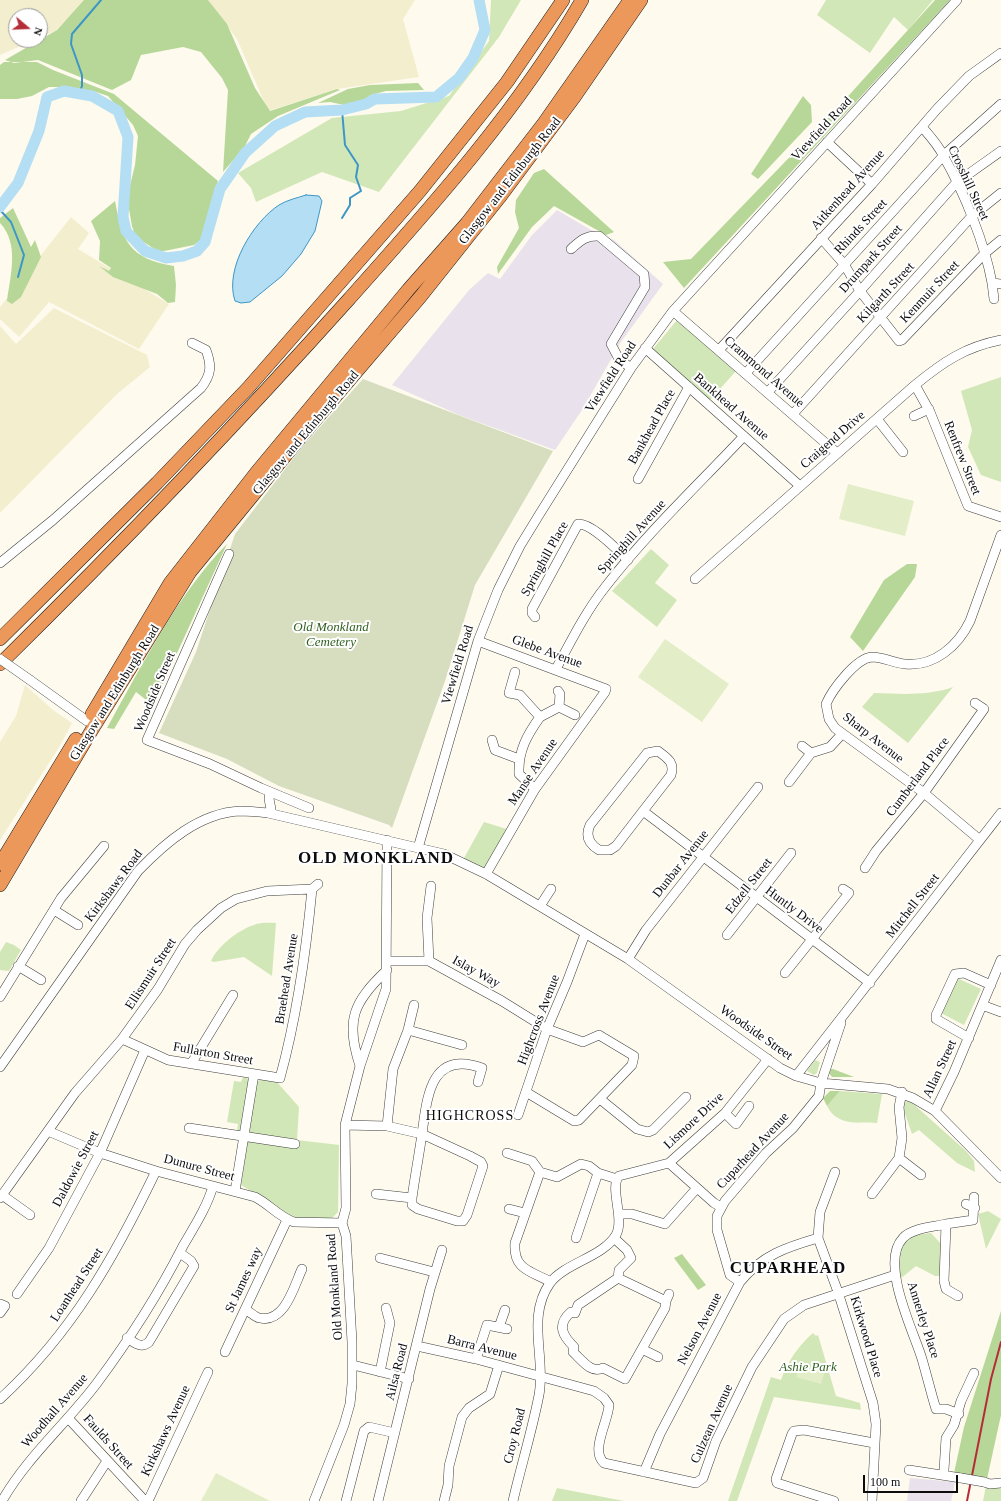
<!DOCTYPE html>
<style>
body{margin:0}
#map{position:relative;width:1001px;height:1501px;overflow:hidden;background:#fefaed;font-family:Georgia,serif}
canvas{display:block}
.north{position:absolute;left:8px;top:8px;width:40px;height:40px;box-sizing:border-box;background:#fff;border:1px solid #9e9e9e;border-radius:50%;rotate:109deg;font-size:11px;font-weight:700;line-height:16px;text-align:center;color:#0c0c0c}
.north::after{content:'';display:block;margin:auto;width:14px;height:18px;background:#b52b37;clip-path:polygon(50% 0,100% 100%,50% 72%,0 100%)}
.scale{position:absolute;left:863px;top:1475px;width:95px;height:18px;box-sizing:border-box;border:2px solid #0c0c0c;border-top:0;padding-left:5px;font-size:12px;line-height:14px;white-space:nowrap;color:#0c0c0c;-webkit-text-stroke:3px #fff;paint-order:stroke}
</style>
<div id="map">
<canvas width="1001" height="1501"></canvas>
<div class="north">N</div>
<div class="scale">100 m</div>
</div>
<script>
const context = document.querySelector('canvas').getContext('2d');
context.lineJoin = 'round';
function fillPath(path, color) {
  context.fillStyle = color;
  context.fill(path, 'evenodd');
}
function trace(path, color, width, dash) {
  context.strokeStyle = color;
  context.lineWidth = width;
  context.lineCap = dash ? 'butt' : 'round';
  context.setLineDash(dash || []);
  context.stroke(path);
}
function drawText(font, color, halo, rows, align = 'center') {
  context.font = font + ' Georgia,serif';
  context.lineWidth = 4;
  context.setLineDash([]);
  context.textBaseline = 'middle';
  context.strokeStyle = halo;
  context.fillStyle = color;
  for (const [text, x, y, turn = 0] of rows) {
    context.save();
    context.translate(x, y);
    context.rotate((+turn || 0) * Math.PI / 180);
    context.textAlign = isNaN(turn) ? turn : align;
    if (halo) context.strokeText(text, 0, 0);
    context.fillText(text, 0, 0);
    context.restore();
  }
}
const industrial = new Path2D(`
 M557,210L591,230L614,240L663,284L621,342L582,410L555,450L459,415L392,385L469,290L488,273L500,279L532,235Z
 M910,1478L955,1482L951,1501H907Z`);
const farmland = new Path2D(`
 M0,0H86L55,31L40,37V16H16V40H34L0,55Z
 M208,0H415L403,19L419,77L337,89L268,111L237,39Z
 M71,217L89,233L78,249L169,304L139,349L49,302L19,337L0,319V307Z
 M54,308L147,355L150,367L117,394L0,513V326L16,344Z
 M25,685L53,710L72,723L61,744L0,840V742L16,716Z`);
const green = new Path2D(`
 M491,0H521L499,37L379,192L322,172L256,202L251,188L238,173L332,118L401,111L449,96L489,41Z
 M826,0H933L908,30L894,17L870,53L817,15Z
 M677,320L736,371L710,400L653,349Z
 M1001,377V482L981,475L968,447L972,430L961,391Z
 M651,549L669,565L655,583L677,600L657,627L612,591Z
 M953,687L908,743L862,707L874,693C901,694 928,696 953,687Z
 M484,822L510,830L485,871L464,858Z
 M276,923L272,976L244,957L214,962L211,961C218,946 238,930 254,925C261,922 269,923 276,923Z
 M6,942L14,945L21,950L9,971L0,970V952Z
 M957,978L981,989L964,1025L941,1013Z
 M815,1060L820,1062L817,1073L814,1075L807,1071Z
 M243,1077L249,1079L241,1130L237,1131L238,1124L227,1122L234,1081L241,1082Z
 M260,1079L276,1081L299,1107L297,1140L339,1145L338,1212L332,1218H294L241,1185L256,1084Z
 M840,1091L882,1094L877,1123C857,1122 837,1126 827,1106Z
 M910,1101L966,1151L974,1161L975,1172L957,1163L919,1130L912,1134L903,1108V1102Z
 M988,1211L1001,1219L986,1249L978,1214Z
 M931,1233L941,1244V1276H935L916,1266L900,1279C898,1264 897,1240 915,1235C920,1234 926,1234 931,1233Z
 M813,1333L816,1336L818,1335L836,1396L860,1403L861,1410L774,1397L737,1501H728L771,1377L781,1380C787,1362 799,1345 813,1333Z
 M1001,1483V1501H983L986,1486Z
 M557,1488L624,1501H552Z`);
const forest = new Path2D(`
 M84,0H208L227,24L255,88L270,111L337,89L340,90L278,116L251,134L244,148L223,172L228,90L222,78L201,52L183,47L141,55L131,80L112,90L38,60L14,63L5,60L57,30Z
 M935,0H950L684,288L663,262L691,259L841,104Z
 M4,62H37L53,70L114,94L218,181L201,240L194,245L159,252L136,237L132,226L127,198L135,165L138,136L133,125L108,96L93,91L65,87H49L32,96L17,99H0V65Z
 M418,83L424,90L386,91L371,95L358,103L344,105L330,102L318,103L348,89L370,85Z
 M803,96L811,105L812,122L758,179L751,174Z
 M544,169L614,232L606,235L554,206L532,227L498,274L497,267L519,228L515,212L516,200L534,173Z
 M115,201C123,243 129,258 174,266L176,285L175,302L168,303L157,294L113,277L99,266L109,271L111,268L99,260L100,241L91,221Z
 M13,208L31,247L35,240L41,257L21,297L12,304L7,301C10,277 20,244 0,223V218Z
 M227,544L156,699H145L136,692L114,729L107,728C140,669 179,592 227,544Z
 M907,564H917L915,577L863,651L850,637L884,580Z
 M831,1069H833L854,1077H832L829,1073Z
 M830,1091H840L827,1106L823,1098Z
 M682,1254L706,1285L698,1290L674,1258Z
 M1001,1311V1415L987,1479L954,1473L964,1427Z`);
const cemetery = new Path2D(`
 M363,379L553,451L475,585L445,681L392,828L389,825L279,786L227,759L159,733L196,652L235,534L302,447Z`);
const pitch = new Path2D(`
 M848,484L914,501L905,536L839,519Z
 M665,639L729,684L702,722L638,677Z
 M801,1363L825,1371L821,1384L796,1377Z
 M216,1473L270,1501H201Z`);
const water = new Path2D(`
 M306,195L319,196L322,201L315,231L301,254L282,276L250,302L241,303L235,301C224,269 253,222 279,205C287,200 297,198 306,195Z`);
const stream = new Path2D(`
 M79,94L82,86V75L71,44L72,34L101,0
 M342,110L345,145L358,165L356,177L361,191L350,198V205L342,218
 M0,210L11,222L24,255L18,277`);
const river = new Path2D(`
 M0,207L18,183L39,131L47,97L64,91L92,96L118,111L128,137L123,217L126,231L145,251L166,258L183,256L197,251L205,242L220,189L245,153L275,126L305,112L342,110L366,104L375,99L436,97L459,78L473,58L485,30L479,0`);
const minor = new Path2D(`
 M922,127C930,136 939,146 944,157C964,192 985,244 992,283L1001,284
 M827,142L872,184
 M821,238L844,264L860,291L899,341L902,340L985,253L1001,240
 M571,249C580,241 586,235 599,236L644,274L645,287L611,344L619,359L631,368
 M992,283L994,299
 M673,311L837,453
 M645,348L800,486
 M719,350L872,184L937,109L969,76L1001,53
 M746,373L944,155L1001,104
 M915,385L930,412L968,506L1001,517
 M768,392L860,291L956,183L1001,151
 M793,414L971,217L1001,193
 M914,416L929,409
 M877,419L903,452
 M638,479L689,387
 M229,554L147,740L210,764L261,788L309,808
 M0,563L53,520L201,388C211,375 212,366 206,350L192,343
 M695,579L915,385C943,362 965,347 1001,340
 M535,617L532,613V609L578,524C592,523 617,550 628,560
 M478,641L606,689L605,692L535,789L486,874
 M556,669C571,641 586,611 606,586C648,532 698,485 744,436
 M515,672L509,693L520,695L540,717C527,735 518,751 519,774L535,789
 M30,680L87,721
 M558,691L560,694L559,707
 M540,717L559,707L575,715
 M492,740L495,750L519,759
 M802,746L811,753
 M789,782L811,753L830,747L842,734
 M643,811L671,775C675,762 667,758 658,751L647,753L590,825C585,836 589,844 599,850H610L616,846L643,811L870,983
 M268,813L271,809L269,799L270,792
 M980,840L924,793L835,728L829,719L826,704C832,690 856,658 872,657C883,657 894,663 905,664C934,667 958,646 970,621L1001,535
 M418,848L478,641L498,590L520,546L539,515L631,368L673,311L957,0
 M865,868L876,851L924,793L984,709L975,703
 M540,906L551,889
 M54,910L78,925
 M727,935L791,853
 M628,959L646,930L758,787
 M387,961H429L502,1001L547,1029L583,1042L599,1035L634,1056L632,1065L579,1120L574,1121L526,1092
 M429,961L427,918L431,886
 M18,966L41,980
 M785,973L849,893L843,889
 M0,997L61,898L104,846
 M982,1005L1001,1012
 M408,1030L462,1045
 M969,1038L936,1019V1015L955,974L964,973L991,985
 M122,1039L168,1060L280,1078C297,1016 306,953 312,889L318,884
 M191,1064L233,995
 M360,1066C345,1021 353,1002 387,970
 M0,1067L138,871C165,843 199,813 240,811C249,811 259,812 268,813L444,854L486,874L628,959L780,1068L796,1076L821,1083L888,1089L913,1098L935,1111L1001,1178
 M796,1076L1001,813
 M600,1099L637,1129L648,1132L653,1130L686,1097
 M935,1111L954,1072L1001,960
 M725,1113L736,1124L749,1106
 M518,1115L547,1029L567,982L585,934
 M345,1125L387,1126L422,1134L470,1156L481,1162L483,1166L467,1215L463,1221H457L418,1209L412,1205V1198L376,1194
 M387,1126L393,1069L408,1030L414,1005
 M189,1128L295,1144
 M48,1131L100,1153L156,1171L255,1197C269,1204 279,1217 294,1222L342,1223
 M507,1153L532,1161L540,1172
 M899,1158L921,1175
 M669,1163L714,1203L721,1207
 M540,1172L515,1243C513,1270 531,1271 551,1282
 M540,1172L557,1177L581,1164L589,1166L598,1173L617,1179
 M835,1172L820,1212L818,1238L838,1292L873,1403L876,1424L872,1501
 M235,1191L254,1074
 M872,1194L899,1158L902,1138L899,1107L902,1092
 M2,1195L30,1215
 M0,1198L75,1093L122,1039L158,989L185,944L197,930L221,908L236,899L267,891L312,889
 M412,1198C415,1176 419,1155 422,1134C427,1098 430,1049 482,1068L478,1082
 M966,1204L975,1208
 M509,1209L525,1213
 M620,1214H632L665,1224L697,1188
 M946,1224C933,1227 912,1228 903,1238C879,1263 914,1332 922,1359C927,1376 931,1393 936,1409H946L959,1414
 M576,1238L598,1173
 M614,1238L627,1250L631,1258L619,1270L618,1278L578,1305L575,1313L571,1312C556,1325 563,1336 574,1347L573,1352C582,1360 591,1374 603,1368L625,1379L665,1308L666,1301L669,1294
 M380,1258L434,1272
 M618,1278L666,1301
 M740,1282L730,1275L717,1230V1216L725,1201L766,1153L793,1128L819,1096L821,1083L841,1023
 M17,1294L49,1248L100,1153L145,1050
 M958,1296L946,1289L944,1281L946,1224L973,1220L974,1197
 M0,1304L5,1306L0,1313
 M246,1310C250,1312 255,1317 259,1318C285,1324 294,1286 302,1269
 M499,1327L505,1310
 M127,1338C135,1343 141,1349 149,1342L194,1266L191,1261L180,1253
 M417,1346L476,1359L594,1391L604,1398L609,1405C608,1422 590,1451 604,1463L696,1483L703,1478L716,1441L752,1367L784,1319L804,1305L895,1275
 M642,1349L658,1357
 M225,1352L287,1220
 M476,1359L487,1325L507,1329
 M353,1365L409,1379
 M380,1372L390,1323L386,1308
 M0,1399C72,1333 114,1258 156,1171
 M68,1418L145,1501
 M909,1470L961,1478
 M944,1470L946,1438L954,1425L961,1401L974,1373
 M644,1472L660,1434L740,1282C762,1255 787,1247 818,1238
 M984,1482L990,1484L1001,1483
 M2,1501C27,1457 67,1423 97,1383C129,1340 159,1293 183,1246C194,1227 207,1207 213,1186
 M81,1501L107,1461
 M148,1501L208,1372
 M314,1501L344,1425L350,1404L352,1384V1342L347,1253L346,1236L342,1223L346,1208L345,1125L360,1066L386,989L387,840
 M346,1501L364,1431L369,1427L395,1433
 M378,1501L430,1289L442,1250
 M444,1501L448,1485L449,1466L462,1417L469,1408L490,1394L499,1365
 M513,1501C521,1466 532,1431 539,1395C546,1358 526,1317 550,1283C565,1263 603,1257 616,1235C625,1219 609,1187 619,1176L669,1163L725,1113L768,1059
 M834,1501L777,1483L776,1479L792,1434L794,1431L804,1430L874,1443`);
const highway = new Path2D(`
 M0,639L157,483L248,388L420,191L507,82L563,0
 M0,664C121,545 237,424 350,298C434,204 519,109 582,0
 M92,714L170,583L256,473L408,290L467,223L544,123L630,0
 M0,864L76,739
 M0,885L93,728L190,572L299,439L421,296L499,198L575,96L641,0`);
const rail = new Path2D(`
 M967,1501L991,1379L1001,1342`);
const minorBridge = new Path2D(`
 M0,659L30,680
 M961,1478L984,1482`);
const streetNames = [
 ["Viewfield Road",822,129,-47],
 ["Glasgow and Edinburgh Road",510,181,-52],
 ["Crosshill Street",968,183,65],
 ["Aitkenhead Avenue",848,190,-48],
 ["Rhinds Street",861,227,-47],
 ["Drumpark Street",871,259,-48],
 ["Kenmuir Street",930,292,-47],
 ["Kilgarth Street",886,293,-47],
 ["Crammond Avenue",764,372,41],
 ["Viewfield Road",611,377,-57],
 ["Bankhead Avenue",731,407,41],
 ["Bankhead Place",652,427,-61],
 ["Glasgow and Edinburgh Road",306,433,-50],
 ["Craigend Drive",833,440,-41],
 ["Renfrew Street",962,458,68],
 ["Springhill Avenue",632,537,-48],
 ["Springhill Place",545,559,-61],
 ["Glebe Avenue",547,652,20],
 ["Viewfield Road",458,665,-73],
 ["Woodside Street",155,692,-67],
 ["Glasgow and Edinburgh Road",115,693,-58],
 ["Sharp Avenue",873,738,38],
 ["Manse Avenue",533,772,-56],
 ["Cumberland Place",918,777,-53],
 ["Dunbar Avenue",681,864,-52],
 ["Kirkshaws Road",114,886,-53],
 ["Edzell Street",749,886,-52],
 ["Mitchell Street",913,906,-52],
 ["Huntly Drive",794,910,37],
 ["Islay Way",476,972,29],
 ["Ellismuir Street",151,974,-57],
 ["Braehead Avenue",287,979,-81],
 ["Highcross Avenue",539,1020,-69],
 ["Woodside Street",756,1033,35],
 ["Fullarton Street",213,1054,10],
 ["Allan Street",940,1069,-65],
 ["Lismore Drive",694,1121,-43],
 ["Cuparhead Avenue",753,1151,-47],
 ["Dunure Street",199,1168,15],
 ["Daldowie Street",76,1169,-62],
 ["St James way",244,1280,-65],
 ["Loanhead Street",77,1285,-57],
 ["Old Monkland Road",335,1287,-94],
 ["Annerley Place",923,1320,72],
 ["Nelson Avenue",700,1329,-62],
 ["Kirkwood Place",866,1337,73],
 ["Barra Avenue",482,1348,14],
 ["Ailsa Road",397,1372,-76],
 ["Woodhall Avenue",55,1411,-49],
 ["Culzean Avenue",712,1424,-66],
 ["Kirkshaws Avenue",166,1431,-65],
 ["Croy Road",515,1436,-76],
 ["Faulds Street",108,1442,48]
];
const parkNames = [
 ["Old Monkland",331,628],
 ["Cemetery",331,643],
 ["Ashie Park",808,1368]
];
const neighbourhoodNames = [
 ["HIGHCROSS",470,1116]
];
const districtNames = [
 ["OLD MONKLAND",376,859],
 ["CUPARHEAD",788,1269]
];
fillPath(industrial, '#e9e1eb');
fillPath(farmland, '#f3eece');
fillPath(green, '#d2e7b8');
fillPath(forest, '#b7d798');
fillPath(cemetery, '#d6debf');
fillPath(pitch, '#e3eec9');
fillPath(water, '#b4def3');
trace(water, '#3e96c6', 1);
trace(stream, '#3e96c6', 2);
trace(river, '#b4def3', 11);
trace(minor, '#3f3f3f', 10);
trace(highway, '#1d1d1d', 14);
trace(minor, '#fff', 9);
trace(highway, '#ed985b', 13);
trace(rail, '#b52b37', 2);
trace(minorBridge, '#3f3f3f', 10, []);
trace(minorBridge, '#fff', 9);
drawText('13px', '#0c0c0c', '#fff', streetNames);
drawText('italic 13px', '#306120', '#fff', parkNames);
context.letterSpacing = '1px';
drawText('14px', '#0c0c0c', '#fff', neighbourhoodNames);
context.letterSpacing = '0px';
context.letterSpacing = '1px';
drawText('bold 17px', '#0c0c0c', '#fff', districtNames);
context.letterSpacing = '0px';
</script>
